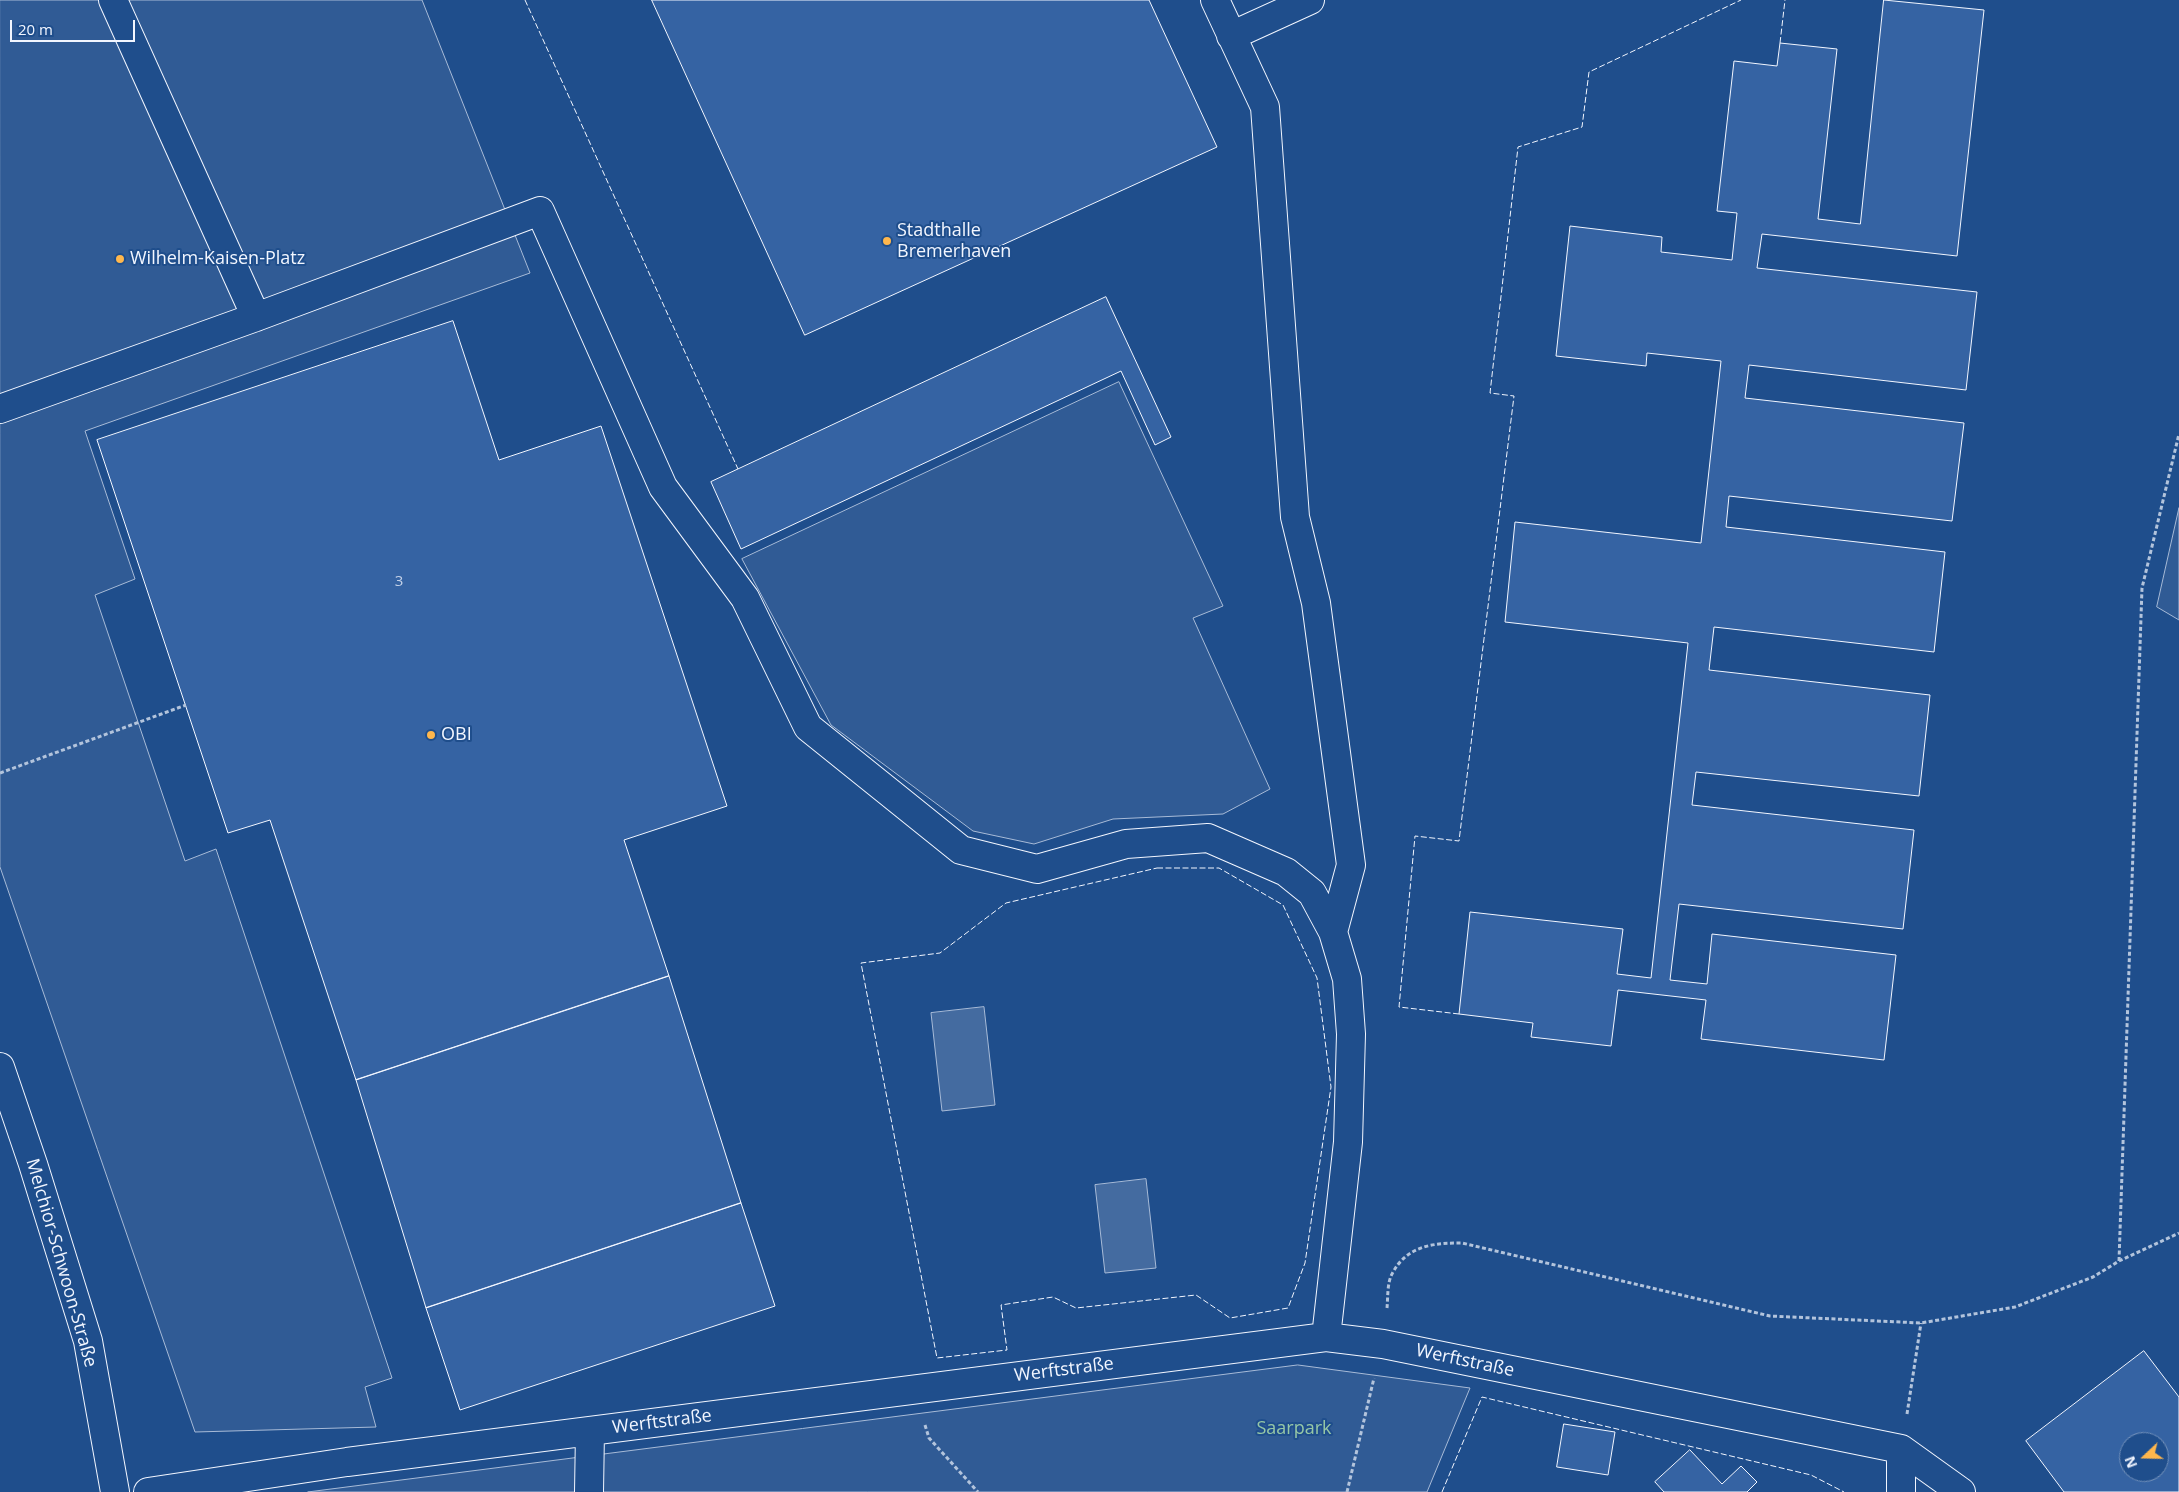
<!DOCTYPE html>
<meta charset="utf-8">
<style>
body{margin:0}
#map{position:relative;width:2179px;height:1492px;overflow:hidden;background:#1f4e8c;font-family:"Open Sans",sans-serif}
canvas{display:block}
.north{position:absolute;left:2119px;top:1432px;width:50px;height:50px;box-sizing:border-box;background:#1f4e8c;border:1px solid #7391ba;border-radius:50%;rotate:249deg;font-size:14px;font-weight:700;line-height:20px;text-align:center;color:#f2f6ff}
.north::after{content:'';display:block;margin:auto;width:18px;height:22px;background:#ffb74d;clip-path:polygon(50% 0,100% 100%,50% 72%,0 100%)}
.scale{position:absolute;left:10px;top:20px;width:125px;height:22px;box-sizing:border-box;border:2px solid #f2f6ff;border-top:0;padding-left:6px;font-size:15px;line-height:18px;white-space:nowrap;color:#f2f6ff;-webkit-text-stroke:4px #1f4e8c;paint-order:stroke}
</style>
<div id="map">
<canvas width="2179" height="1492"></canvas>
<div class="north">N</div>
<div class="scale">20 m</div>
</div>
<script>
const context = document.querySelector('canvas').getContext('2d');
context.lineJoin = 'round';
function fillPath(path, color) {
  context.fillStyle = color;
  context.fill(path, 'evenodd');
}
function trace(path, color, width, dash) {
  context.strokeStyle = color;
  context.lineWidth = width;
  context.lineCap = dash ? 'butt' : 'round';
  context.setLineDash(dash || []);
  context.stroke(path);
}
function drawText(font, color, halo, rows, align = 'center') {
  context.font = font + ' "Open Sans",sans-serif';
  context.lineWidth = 4;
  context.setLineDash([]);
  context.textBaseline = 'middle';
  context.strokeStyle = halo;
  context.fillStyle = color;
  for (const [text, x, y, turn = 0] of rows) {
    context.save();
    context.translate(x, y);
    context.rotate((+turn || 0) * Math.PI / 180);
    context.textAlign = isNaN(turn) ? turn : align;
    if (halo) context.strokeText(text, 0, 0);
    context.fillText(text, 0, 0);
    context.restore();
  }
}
const built = new Path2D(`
 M0,0H422L530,273L85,431L135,579L95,595L185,861L216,849L392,1378L365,1387L376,1427L195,1432L0,867Z
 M1119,382L1223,606L1193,618L1270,789L1223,814L1113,819L1034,844L973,831L831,725L742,559Z
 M2179,508V620L2157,607Z
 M1298,1365L1470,1388L1427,1492H308Z`);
const water = new Path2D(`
 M984,1007L995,1105L942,1111L931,1013Z
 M1146,1179L1156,1268L1105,1273L1095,1185Z`);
const building = new Path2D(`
 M652,0H1149L1217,147L805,335Z
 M1884,0L1984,10L1957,256L1762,234L1757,268L1977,292L1966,390L1749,365L1745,398L1964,423L1952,521L1729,496L1726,527L1945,552L1934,652L1714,627L1709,670L1930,695L1919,796L1696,772L1692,805L1914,830L1903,929L1679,904L1670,980L1707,984L1712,934L1896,955L1884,1060L1701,1039L1706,1000L1618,990L1611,1046L1531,1037L1533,1023L1459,1014L1470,912L1623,929L1617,974L1651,978L1688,643L1505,622L1515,522L1701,543L1721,361L1647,353L1646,366L1556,356L1570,226L1662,237L1661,252L1732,260L1737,213L1717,211L1734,61L1777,66L1780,43L1837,49L1818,219L1860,224Z
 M1106,297L1171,437L1155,445L1121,371L741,549L711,482Z
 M453,321L499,460L601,426L727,806L624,840L669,976L356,1080L270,820L228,833L97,440Z
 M669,976L741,1203L426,1308L356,1080Z
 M741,1203L775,1306L460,1410L426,1308Z
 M2144,1351L2179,1397V1492H2064L2026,1441ZM2129,1442H2159V1472H2129Z
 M1564,1424L1615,1432L1608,1475L1557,1467Z
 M1690,1450L1722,1484L1741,1466L1757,1482L1747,1492H1664L1655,1482Z`);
const path = new Path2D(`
 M0,773L186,705
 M2119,1261L2142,588L2179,434
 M1387,1308C1388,1298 1387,1283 1392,1274C1407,1245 1434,1243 1462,1243L1770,1316L1921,1323L2015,1307L2093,1277L2119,1261L2179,1233
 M1907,1414L1921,1323
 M925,1425L929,1438L978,1492
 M1347,1492L1374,1378`);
const minor = new Path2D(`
 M113,0L256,317
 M1215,0L1265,107L1295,517L1316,603L1351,865L1333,932
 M1231,36L1310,0
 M0,409L256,317L540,211L663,487L745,598L808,727L961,850L1037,869L1126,844L1208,838L1286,872L1312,893L1333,932L1347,979L1351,1034L1348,1142L1326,1337
 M148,1492L347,1462L1326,1337L1383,1344L1901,1449L1961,1492
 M589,1492L590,1431
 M1901,1492V1449`);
const major = new Path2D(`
 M0,1067L33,1164L88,1341L115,1492`);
const fence = new Path2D(`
 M525,0L738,469
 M1780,43L1785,0
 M1157,868H1219L1283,905L1317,978L1331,1087L1305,1263L1288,1308L1230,1318L1196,1295L1076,1308L1053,1297L1001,1305L1007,1350L937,1358L861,963L940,953L1006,903Z
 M1459,1014L1399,1007L1415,836L1459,841L1514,396L1490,393L1518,147L1582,127L1589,72L1741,0
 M1442,1492L1482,1397L1811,1475L1844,1492`);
const markers = [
 [887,241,5,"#ffb74d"],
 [120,259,5,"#ffb74d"],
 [431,735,5,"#ffb74d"]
];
const numberNames = [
 ["3",399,582]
];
const poiNames = [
 ["Stadthalle",897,231],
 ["Bremerhaven",897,252],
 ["Wilhelm-Kaisen-Platz",130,259],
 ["OBI",441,735]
];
const streetNames = [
 ["Melchior-Schwoon-Straße",61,1263,74],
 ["Werftstraße",1465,1361,12],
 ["Werftstraße",1064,1370,-7],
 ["Werftstraße",662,1422,-7]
];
const parkNames = [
 ["Saarpark",1294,1429]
];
fillPath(built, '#305b95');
trace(built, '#a8bbd7', 1);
fillPath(water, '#446ba0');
trace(water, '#a8bbd7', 1);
fillPath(building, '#3563a3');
trace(building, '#f2f6ff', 1);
trace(minor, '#f2f6ff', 30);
trace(major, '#f2f6ff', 30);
trace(path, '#b3c4dc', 3, [4, 2.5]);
trace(minor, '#1f4e8c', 28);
trace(major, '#1f4e8c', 28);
trace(fence, '#f2f6ff', 1, [6, 2.5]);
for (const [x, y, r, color] of markers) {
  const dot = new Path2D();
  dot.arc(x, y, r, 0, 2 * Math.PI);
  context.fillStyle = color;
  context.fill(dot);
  trace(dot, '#1f4e8c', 2);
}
drawText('15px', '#c3d1e8', null, numberNames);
drawText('18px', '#f2f6ff', '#1f4e8c', poiNames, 'left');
drawText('18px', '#f2f6ff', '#1f4e8c', streetNames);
drawText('18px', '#97c8a6', '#1f4e8c', parkNames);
</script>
